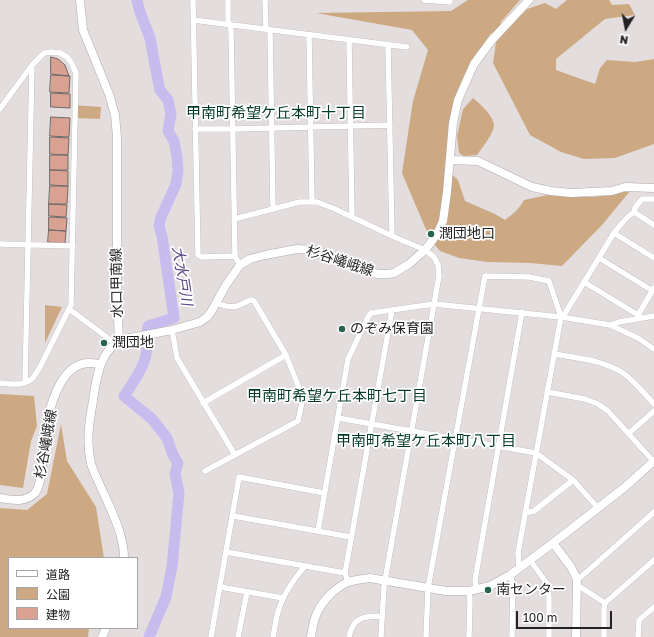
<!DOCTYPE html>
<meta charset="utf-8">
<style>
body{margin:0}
#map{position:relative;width:654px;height:637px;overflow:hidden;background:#e3ddde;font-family:"Golos Text","Noto Sans JP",sans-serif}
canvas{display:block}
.legend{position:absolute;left:8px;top:557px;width:130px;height:72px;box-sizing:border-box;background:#fff;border:1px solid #a7a6a7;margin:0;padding:5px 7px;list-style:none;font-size:12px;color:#232122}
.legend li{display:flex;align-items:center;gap:8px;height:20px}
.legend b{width:20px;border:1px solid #a7a6a7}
.north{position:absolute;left:606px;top:8px;width:40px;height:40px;-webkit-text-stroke:3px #fff;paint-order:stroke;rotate:190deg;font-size:11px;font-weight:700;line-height:16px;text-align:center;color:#232122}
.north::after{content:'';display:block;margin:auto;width:14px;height:18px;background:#232122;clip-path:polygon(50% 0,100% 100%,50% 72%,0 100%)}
.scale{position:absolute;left:516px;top:611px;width:96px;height:18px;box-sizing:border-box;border:2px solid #232122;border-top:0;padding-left:5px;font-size:12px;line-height:14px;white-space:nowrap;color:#232122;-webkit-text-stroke:3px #fff;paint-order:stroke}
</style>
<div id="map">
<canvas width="654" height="637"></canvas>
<ul class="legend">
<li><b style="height:5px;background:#fff"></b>道路</li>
<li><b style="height:11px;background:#cda983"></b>公園</li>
<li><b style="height:11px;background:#d9a192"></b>建物</li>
</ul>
<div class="north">N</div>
<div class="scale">100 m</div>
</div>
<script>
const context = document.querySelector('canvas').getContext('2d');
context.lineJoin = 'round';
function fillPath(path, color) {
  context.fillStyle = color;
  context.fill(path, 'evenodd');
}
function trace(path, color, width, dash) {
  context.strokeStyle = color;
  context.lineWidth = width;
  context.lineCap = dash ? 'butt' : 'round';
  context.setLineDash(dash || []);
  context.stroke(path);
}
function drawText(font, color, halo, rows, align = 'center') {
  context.font = font + ' "Golos Text","Noto Sans JP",sans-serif';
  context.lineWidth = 3.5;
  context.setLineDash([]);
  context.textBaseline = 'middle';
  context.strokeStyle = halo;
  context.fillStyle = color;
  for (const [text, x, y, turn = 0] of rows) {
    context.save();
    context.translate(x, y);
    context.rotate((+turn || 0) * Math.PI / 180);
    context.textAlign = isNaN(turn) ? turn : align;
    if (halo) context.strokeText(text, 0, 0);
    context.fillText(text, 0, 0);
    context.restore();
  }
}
const green = new Path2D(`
 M468,0H520L500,23L508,29L527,9L545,3L556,9L567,0H609L612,5L629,4L635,15L605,19L556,59V70L595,84L600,68L607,60L635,62L654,59V144L615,158L584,159L561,152L530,135L493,63L496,42L491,33L467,69L453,103L446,169L458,180L465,201L495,214L505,220C513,214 519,209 524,200L548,195L594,197L631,190L602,225L562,266L530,263L487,262L459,258L440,251L434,244L424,225L402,173L413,101L428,50L412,30L316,13L451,11Z
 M473,98C480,104 493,115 494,125C494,133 482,148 477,155L464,156L459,153L457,136L463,109Z
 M73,105L101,107L100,119L73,118Z
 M45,305L62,307L45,343Z
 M0,394L34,396L37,426L31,441L23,488L0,485Z
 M61,424L67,461L96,507L104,558H9V628H89L88,637H0V508L27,510L47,494Z`);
const river = new Path2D(`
 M137,0L140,12L150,38L158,81L160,90L168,100L171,114L168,131L174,141L177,157L178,171L176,184L161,217L159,226L162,236L174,318L148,326C146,335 148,345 146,354C145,366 131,386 124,396L152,419L167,438L173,455L178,463L175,474L179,493L172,567L166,597L149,637`);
const building = new Path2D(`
 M51,57L58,59L65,65L69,76L51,74Z
 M51,75L70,76L69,93L50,92Z
 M51,93L70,94V108L51,107Z
 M51,117L70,118L69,137L50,136Z
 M50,137L69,138L68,155L50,154Z
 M50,155H68V170H50Z
 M50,170L68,171V186L50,185Z
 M50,186H68L67,204H49Z
 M49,204L67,205L66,217L49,216Z
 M49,217L67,218L66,231L49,230Z
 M49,230L66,231L65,244L48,242Z`);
const street = new Path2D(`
 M193,0L198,255L201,257L235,256
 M228,0V20L231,30L235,256L240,265
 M265,0L266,29
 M424,0L450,2V0
 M193,20L407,47
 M270,30L273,209
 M309,35L312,201
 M349,40L352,217
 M388,44L392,236
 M0,109L32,65L44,53L51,52L60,53L67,57L71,62L76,73L71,305L40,367L33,378L29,381L20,384H11L0,383
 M195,129H232L390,125
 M634,212L654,225
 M234,219L300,202H317L335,209L392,236L425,250L434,257L438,265L439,276L384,586L381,637
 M614,233L654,258
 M0,244L73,246
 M599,258L653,291
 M584,282L638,315
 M69,309L116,344
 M561,317L564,315L614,233C620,226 626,217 634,212L635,208L642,199H654
 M638,317V315L654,288
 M610,325L619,322L654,316
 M172,330L177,358L235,455
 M554,354C577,358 603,360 623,373C635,382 644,393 654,404
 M25,383L32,65
 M547,392L585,399L598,404L608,411L654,462
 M203,403L286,355
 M338,418L536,453L573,480L598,508
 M629,433L654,411
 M205,471L298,421L303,398L286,355L254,301L250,300C235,308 233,309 216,303
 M525,513L534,511L573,480
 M233,516L351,537
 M318,531L348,359L368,317L371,313L434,304L561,317L610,325L638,338L654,349
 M226,552L345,573L348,582
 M530,560L548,585L549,597V637
 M345,573L392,310
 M510,575L513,584L512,637
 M577,579L582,576L654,512
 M577,585L605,603
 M220,587L283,598
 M476,590L475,580L522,312
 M211,637L239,477L324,493
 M238,637L247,592
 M273,637C275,627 276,616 280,606C285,591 295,578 305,566
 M349,637C353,617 364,616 382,616
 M426,637L428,588L485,276L529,277L549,281L561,317L518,553L519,568
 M469,637L470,600L469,591
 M604,637V610L605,603L654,560
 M638,637L639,620L654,607`);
const secondary = new Path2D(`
 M80,0L83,30L109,94L115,115L117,137V293L119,342
 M450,160L478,161L532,187L551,191L571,193L612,191L625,187L654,188
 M0,498C12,500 25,503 35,493C43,484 43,450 44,437C48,413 59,361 91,363C94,363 98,364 100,365
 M553,543L571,567L577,579L576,637
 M124,558C124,533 109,506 99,483C96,477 93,470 91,464C86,441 89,423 93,401C96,379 100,347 125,339L172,330L200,322L207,317L211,312L226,285L240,265L250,259L265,255L297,249L313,250L324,253L362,270L378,274H388L394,273L409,264L425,250L432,241L439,230L443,221L447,192L453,123L458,100L474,64L491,41L529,0
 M102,637L106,628
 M311,637C312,631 313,624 315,618C320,603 333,589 348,582C355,580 363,579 370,578L446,591H469L490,586L510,575L553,543L625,487L654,461`);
const markers = [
 [431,234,4,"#26644f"],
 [342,329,4,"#26644f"],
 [104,343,4,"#26644f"],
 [488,590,4,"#26644f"]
];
const poiNames = [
 ["潤団地口",439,234],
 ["のぞみ保育園",350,329],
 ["潤団地",112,343],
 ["南センター",496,590]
];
const streetNames = [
 ["杉谷嶬峨線",340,261,18],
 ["水口甲南線",117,283,-91],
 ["杉谷嶬峨線",46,444,-80]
];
const neighbourhoodNames = [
 ["甲南町希望ケ丘本町十丁目",276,113],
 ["甲南町希望ケ丘本町七丁目",337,396],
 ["甲南町希望ケ丘本町八丁目",426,441]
];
const waterNames = [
 ["大水戸川",182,276,81]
];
fillPath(green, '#cda983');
trace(river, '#c8bcee', 11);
fillPath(building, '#d9a192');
trace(building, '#6f6a69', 1);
trace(street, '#b0abac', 6);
trace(secondary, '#b0abac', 9);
trace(street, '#fff', 5.5);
trace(secondary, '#fff', 8);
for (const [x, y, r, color] of markers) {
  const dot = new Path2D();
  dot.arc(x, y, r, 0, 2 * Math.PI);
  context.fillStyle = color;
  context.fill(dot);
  trace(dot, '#fff', 1.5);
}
drawText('14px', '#232122', '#fff', poiNames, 'left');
drawText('14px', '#232122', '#fff', streetNames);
drawText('15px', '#043a2b', '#fff', neighbourhoodNames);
drawText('italic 15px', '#5b4786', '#fff', waterNames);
</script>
